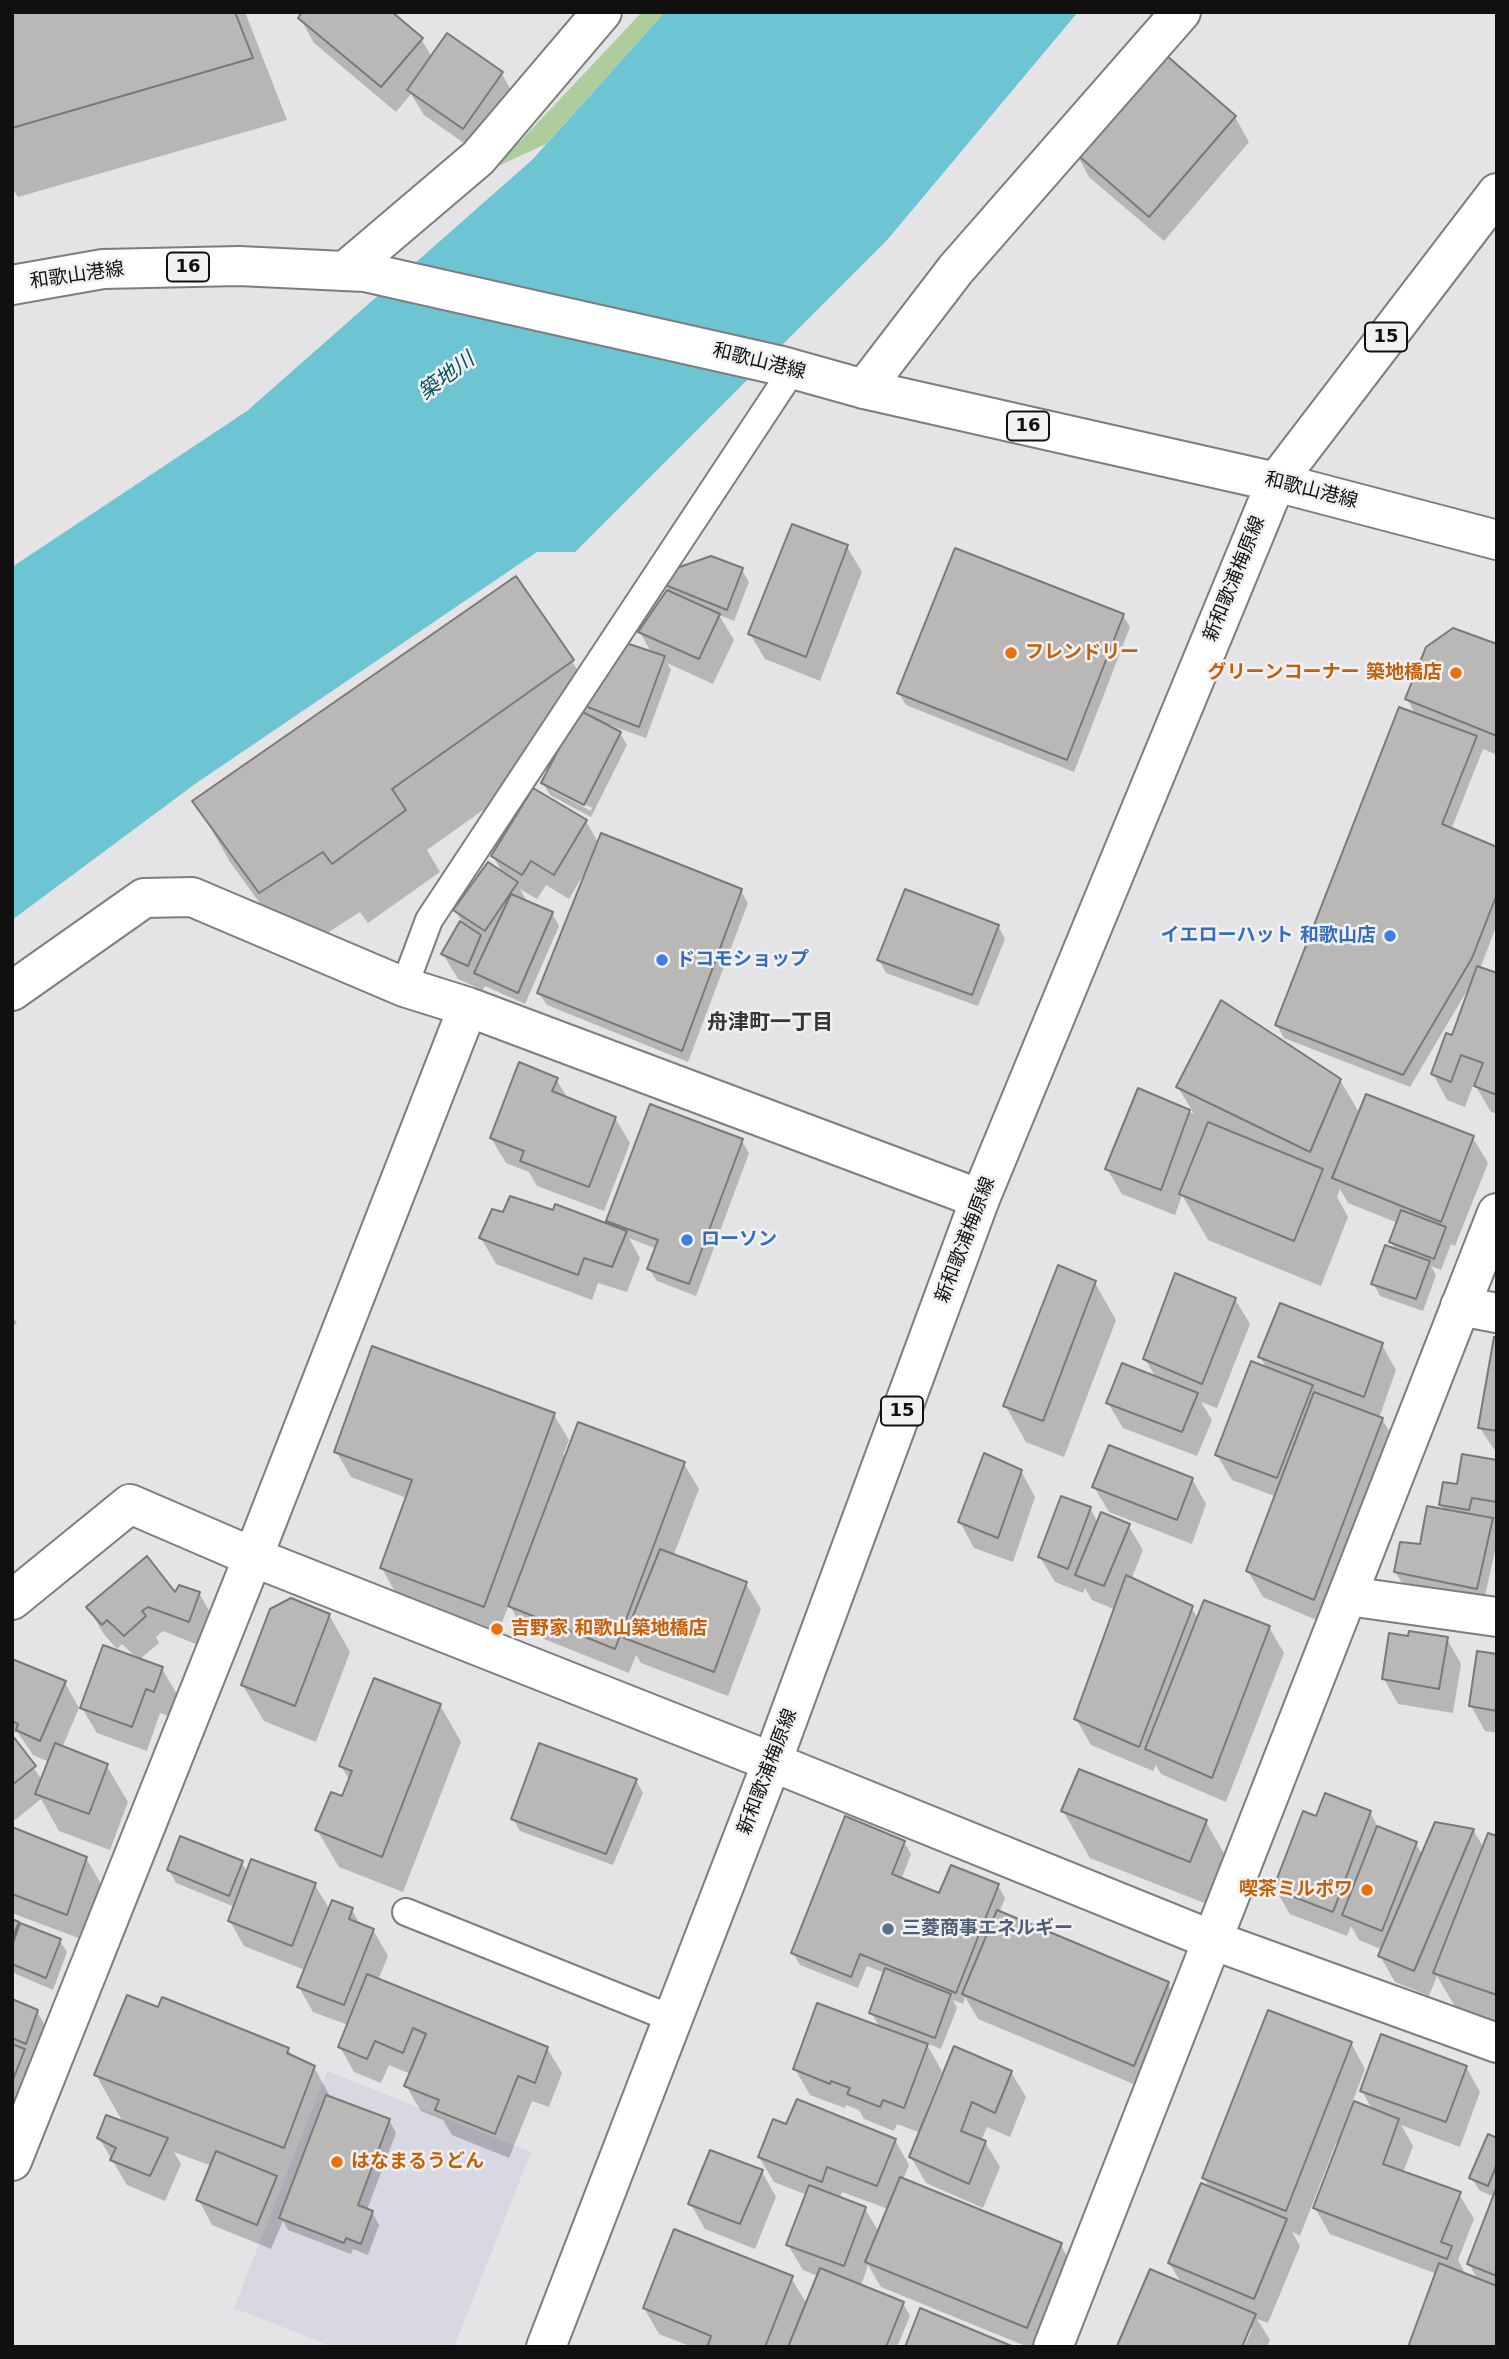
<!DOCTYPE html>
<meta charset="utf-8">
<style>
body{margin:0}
#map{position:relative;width:1509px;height:2359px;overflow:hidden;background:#e4e4e6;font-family:"DejaVu Sans",sans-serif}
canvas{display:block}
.frame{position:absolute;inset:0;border:14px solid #101011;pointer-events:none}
</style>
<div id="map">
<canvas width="1509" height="2359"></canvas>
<div class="frame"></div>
</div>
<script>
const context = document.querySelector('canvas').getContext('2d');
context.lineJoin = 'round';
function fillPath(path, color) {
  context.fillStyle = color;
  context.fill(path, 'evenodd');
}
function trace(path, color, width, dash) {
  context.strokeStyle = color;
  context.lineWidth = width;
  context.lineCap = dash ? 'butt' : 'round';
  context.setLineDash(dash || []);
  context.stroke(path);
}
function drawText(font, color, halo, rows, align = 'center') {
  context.font = font + ' "DejaVu Sans","Noto Sans JP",sans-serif';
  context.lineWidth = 5;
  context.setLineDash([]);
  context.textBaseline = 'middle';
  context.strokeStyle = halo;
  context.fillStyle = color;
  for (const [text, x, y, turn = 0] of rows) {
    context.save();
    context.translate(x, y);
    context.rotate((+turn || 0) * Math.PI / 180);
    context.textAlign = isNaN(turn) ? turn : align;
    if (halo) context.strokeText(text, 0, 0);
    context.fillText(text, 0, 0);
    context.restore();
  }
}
const built = new Path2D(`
 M327,2071L531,2152L454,2347H333L234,2308Z`);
const green = new Path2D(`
 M642,12H665L546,144L496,167Z`);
const water = new Path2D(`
 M665,12H1078L888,239L575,552H537L195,784L12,920V567L247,411L532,160Z`);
const shadow = new Path2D(`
 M12,12H245L287,120L18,197L12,188Z
 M300,18L421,39L432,57L502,74L516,99L478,153L424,115L411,94L396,112L314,43Z
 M1235,117L1249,142L1164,241L1089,177L1075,151Z
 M847,547L862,572L820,681L765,659L750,634Z
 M742,570L749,582L734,621L719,615L734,640L713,684L667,663L671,670L646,738L607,724L606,726L620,733L627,745L591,817L550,795L543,783L556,758L427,850L440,872L368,923L360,912L296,953L230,862L195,801L572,661L590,692L652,654L640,632L669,591L665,584ZM551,786L592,808L591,811L551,790Z
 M1123,615L1130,627L1074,772L906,705L899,693Z
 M1497,646V755L1483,749L1451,830L1497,849V924L1480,969L1497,975V1114L1491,1112L1474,1083L1465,1107L1447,1100L1433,1074L1453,1037L1470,990L1468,989L1410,1087L1284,1038L1277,1025L1416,715L1407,699Z
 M586,821L599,844L741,891L748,903L688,1062L547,1005L539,993L588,871L586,870L569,899L546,885L537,899L520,889L528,903L552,913L559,926L525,1004L485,986L483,990L458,979L443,954L462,922L455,910L504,875L493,856Z
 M998,926L1005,939L978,1006L886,973L879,960Z
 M556,1079L568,1099L615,1118L630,1143L604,1211L537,1186L529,1172L506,1163L491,1138Z
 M1340,1080L1360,1114L1473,1138L1488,1163L1455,1246L1451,1244L1441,1270L1431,1266L1436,1275L1423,1311L1380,1296L1373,1283L1396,1251L1391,1241L1398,1223L1348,1203L1340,1189L1337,1197L1348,1217L1321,1286L1208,1240L1182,1195L1175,1215L1122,1194L1107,1169L1139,1091L1194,1114L1178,1087Z
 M742,1141L749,1153L696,1296L657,1281L649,1269L657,1249L629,1238L640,1258L627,1292L598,1283L592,1300L496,1264L481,1238L612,1228L608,1220Z
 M1095,1283L1116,1320L1064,1457L1026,1442L1005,1405Z
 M1235,1299L1250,1324L1217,1408L1201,1402L1212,1420L1197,1456L1123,1428L1108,1403L1156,1378L1145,1359Z
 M12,1316L17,1323L12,1327Z
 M1497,1339V1454L1480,1428Z
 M1382,1345L1396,1370L1379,1418L1382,1419L1397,1444L1328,1625L1263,1597L1248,1571L1277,1497L1232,1480L1217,1455L1267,1369L1260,1357Z
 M554,1415L569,1440L563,1455L684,1464L699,1489L674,1554L746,1584L761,1609L728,1696L641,1663L636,1655L629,1673L524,1631L509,1604L499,1631L396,1594L382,1568L407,1498L351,1477L336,1451Z
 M1497,1462V1524H1495L1497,1542L1484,1600L1403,1584L1395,1572L1422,1546L1444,1511L1441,1504L1458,1487Z
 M1021,1471L1035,1497L1013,1562L974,1548L960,1522Z
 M1192,1479L1206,1504L1192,1544L1109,1512L1094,1487Z
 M1090,1508L1098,1523L1128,1525L1143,1550L1131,1580L1191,1607L1198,1619L1269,1627L1284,1653L1226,1802L1161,1774L1156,1765L1153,1771L1091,1745L1076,1719L1116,1610L1092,1600L1085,1588L1083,1593L1055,1582L1040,1557Z
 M199,1593L214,1619L203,1647L163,1631L156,1637L159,1643L139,1660L122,1644L117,1649L103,1633L88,1607Z
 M329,1615L350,1652L316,1742L264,1721L242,1684Z
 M1447,1639L1461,1664L1453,1713L1398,1704L1384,1679Z
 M1497,1656V1733L1485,1731L1471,1706Z
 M12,1661L65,1683L79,1708L62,1748L106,1765L128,1802L110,1850L59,1831L41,1799L15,1820L12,1816V1738L42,1780L49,1762L33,1755L18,1733L12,1731Z
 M162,1669L177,1694L169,1716L160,1713L147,1751L97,1733L82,1708Z
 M440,1705L461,1742L403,1892L339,1867L317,1830L343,1798L350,1781L341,1766Z
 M636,1780L643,1793L613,1865L520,1831L513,1819Z
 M1063,1811L1206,1822L1233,1869L1217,1908L1090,1858Z
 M1370,1812L1379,1829L1416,1844L1423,1856L1473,1830L1484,1848L1497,1838V2023L1457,2010L1437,1976L1429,1996L1395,1982L1380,1956L1383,1950L1359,1940L1351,1926L1347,1936L1290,1914L1275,1889L1317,1818Z
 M12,1829L86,1858L101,1884L81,1939L12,1913Z
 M904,1842L911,1854L901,1880L940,1895L998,1886L1005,1898L999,1913L1168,1984L1182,2009L1148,2090L978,2019L965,1997L963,2004L953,2000L957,2008L941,2049L926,2043L942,2071L926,2112L929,2113L1011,2072L1026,2097L1010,2137L987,2127L981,2141L985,2142L1000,2167L983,2208L926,2183L911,2157L921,2133L897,2124L894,2131L864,2119L859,2110L846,2105L845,2108L810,2095L795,2069L880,2028L871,2012L885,1973L867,1966L858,1988L800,1965L793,1953Z
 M242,1863L248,1873L315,1885L330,1910H352L361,1926L373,1930L388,1956L378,1980L547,2048L562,2073L549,2107L532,2101L509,2158L452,2135L443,2120L421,2111L406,2086L411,2074L389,2065L381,2083L354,2072L340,2047L348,2025L313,2012L299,1987L305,1970L244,1946L230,1921L235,1907L176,1883L169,1870Z
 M12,1921L18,1923L20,1927L59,1940L67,1952L53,1990L16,1974L12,1969Z
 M12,1995L13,2002L37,2011L51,2037L12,2142Z
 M159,2009L288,2049L293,2057L314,2067L332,2100L389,2120L396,2133L367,2210L372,2212L379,2225L368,2255L353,2249L351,2254L288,2230L283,2221L271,2249L212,2225L198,2199L212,2166L174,2152L181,2164L165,2201L127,2185L99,2138L124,2124L96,2075Z
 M1351,2043L1365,2069L1352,2103L1373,2111L1362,2091L1466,2067L1480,2092L1460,2147L1401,2125L1413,2146L1403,2173L1459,2194L1474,2219L1458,2260L1465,2273L1464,2275L1478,2280L1469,2264L1494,2197L1479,2190L1471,2177L1497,2140V2347L1437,2274L1330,2234L1315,2208L1339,2144L1336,2143L1300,2236L1292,2232L1300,2246L1268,2323L1257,2319L1270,2340L1267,2347H1244L1252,2329H1248L1240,2347H1120L1182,2284L1169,2263L1210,2189L1204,2178Z
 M787,2127L895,2140L909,2165L903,2180L1060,2244L1075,2270L1043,2347H1028L881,2287L868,2265L861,2286L903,2303L910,2316L897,2347H692L659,2334L644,2308L791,2278L807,2304L818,2276L803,2270L788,2245L807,2195L774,2182L759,2157ZM842,2192L888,2209L879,2232L865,2209L839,2199Z
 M762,2172L776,2197L755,2249L705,2229L690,2203Z`);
const building = new Path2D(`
 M12,12H235L253,58L12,128Z
 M302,12H392L423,38L381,87L298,18Z
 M447,33L503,72L463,129L407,90Z
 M1159,49L1236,116L1149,217L1073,151Z
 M792,524L848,545L806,657L748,634Z
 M955,548L1124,614L1067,760L897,693Z
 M711,556L743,568L727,610L663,584L674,569Z
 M516,576L574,660L392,789L406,810L332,864L323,852L259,893L192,801Z
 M667,590L720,614L699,659L638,632Z
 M1453,628L1497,644V736L1405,699L1426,647Z
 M620,641L665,656L639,727L580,704Z
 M1399,707L1477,736L1442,824L1497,847V894L1472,958L1403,1075L1275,1025Z
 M579,710L621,732L584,805L541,783Z
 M533,788L587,820L554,875L531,861L522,875L491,856Z
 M601,833L742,889L682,1051L537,993Z
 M488,862L518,882L485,931L453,910Z
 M905,889L999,925L972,995L877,960Z
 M511,894L553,912L518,993L474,973Z
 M460,921L481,935L468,966L441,954Z
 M1477,966L1497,973V1095L1474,1086L1483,1063L1461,1055L1451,1082L1431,1074L1446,1033L1452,1035Z
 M1221,1000L1341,1079L1310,1152L1176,1087Z
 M519,1062L558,1078L552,1091L616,1117L589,1187L520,1161L524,1151L490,1138Z
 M1138,1088L1190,1110L1161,1190L1105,1169Z
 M1366,1094L1474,1136L1441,1222L1332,1178Z
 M650,1104L743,1139L689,1284L647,1269L658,1240L606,1221Z
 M1208,1122L1323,1169L1294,1241L1179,1194Z
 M510,1196L553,1210L555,1204L627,1231L612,1267L584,1258L578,1275L479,1238L492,1209L503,1212Z
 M1401,1210L1446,1227L1434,1259L1389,1242Z
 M1385,1245L1430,1261L1416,1299L1371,1284Z
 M1058,1265L1096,1281L1043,1421L1003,1406Z
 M1175,1273L1236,1298L1202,1384L1143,1359Z
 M1280,1303L1383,1343L1364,1397L1258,1357Z
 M1494,1337H1497V1431L1478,1428Z
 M372,1346L555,1413L484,1607L380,1568L412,1480L334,1452Z
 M1251,1361L1313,1385L1277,1478L1215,1455Z
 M1122,1363L1198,1393L1182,1432L1106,1403Z
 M1314,1392L1383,1418L1314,1600L1246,1571Z
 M578,1422L685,1462L615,1649L508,1606Z
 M1109,1445L1193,1478L1177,1520L1092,1487Z
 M984,1453L1022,1470L998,1538L958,1522Z
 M1462,1454L1497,1460V1502L1472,1498L1469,1510L1439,1505L1443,1482L1457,1484Z
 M1061,1496L1091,1507L1068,1569L1038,1557Z
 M1427,1506L1493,1518L1477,1589L1394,1572L1400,1542L1420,1544Z
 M1101,1512L1130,1524L1104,1586L1075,1575Z
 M660,1549L747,1582L714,1672L624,1638Z
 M147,1556L175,1592L179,1585L200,1592L189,1622L148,1607L142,1611L146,1616L124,1636L107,1620L102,1625L86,1607Z
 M1126,1575L1193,1606L1139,1747L1074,1719Z
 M291,1598L330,1614L295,1706L241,1685L270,1609Z
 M1204,1600L1270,1626L1212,1778L1145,1749Z
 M1409,1631L1448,1637L1439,1689L1382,1679L1389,1633L1408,1636Z
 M103,1645L163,1667L154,1692L146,1689L132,1727L80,1708Z
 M1477,1651L1497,1654V1711L1469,1706Z
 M12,1659L66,1681L40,1741L16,1730L18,1724L12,1721Z
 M374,1678L441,1704L382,1857L315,1830L331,1792L342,1796L352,1771L339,1766Z
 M12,1735L36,1766L12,1785Z
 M55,1743L108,1764L89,1814L35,1794Z
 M539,1743L637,1779L606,1854L511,1819Z
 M1079,1769L1207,1820L1190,1862L1061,1811Z
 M1325,1793L1371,1811L1333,1912L1273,1889L1303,1811L1316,1816Z
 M845,1816L905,1841L892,1874L939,1893L951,1865L999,1884L956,1993L860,1954L851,1977L791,1953Z
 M1435,1822L1474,1829L1414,1971L1378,1956Z
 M1377,1826L1417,1842L1382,1931L1342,1915Z
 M12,1827L87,1857L67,1915L12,1894Z
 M1488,1833L1497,1836V1995L1433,1973Z
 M180,1836L243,1861L229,1896L167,1870Z
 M251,1859L316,1883L292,1946L228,1921Z
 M332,1900L353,1908L349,1919L374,1929L344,2005L297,1987Z
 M997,1910L1169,1982L1134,2066L962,1994Z
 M12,1919L19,1922L12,1939Z
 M20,1923L61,1939L46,1978L12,1964V1946Z
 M885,1968L951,1994L935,2038L869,2013Z
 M367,1974L548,2047L535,2083L518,2076L495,2134L435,2110L439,2100L404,2086L426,2034L413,2028L403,2053L375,2041L367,2059L338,2047Z
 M127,1995L158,2007L162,1997L289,2048L287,2053L315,2066L284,2148L94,2075Z
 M12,1999L38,2010L26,2044L12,2038Z
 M817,2003L928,2044L904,2108L883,2100L880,2107L847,2094L850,2088L831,2081L830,2084L793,2069Z
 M1268,2010L1352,2042L1286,2211L1202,2178Z
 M1381,2034L1467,2066L1446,2122L1360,2091Z
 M12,2044L25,2049L12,2082Z
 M954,2046L1012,2071L995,2113L972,2102L961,2131L986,2141L969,2184L909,2157Z
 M326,2095L390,2119L358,2205L373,2211L361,2244L346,2238L344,2243L279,2218Z
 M797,2099L896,2139L877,2186L827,2167L822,2182L758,2157L773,2119L786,2124Z
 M1354,2101L1399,2119L1383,2164L1461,2192L1441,2242L1452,2246L1447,2259L1313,2208Z
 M106,2115L168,2138L150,2176L110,2160L116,2148L97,2138Z
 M1488,2134L1497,2138V2164L1488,2186L1469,2178Z
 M710,2150L763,2170L740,2224L688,2204Z
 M216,2151L277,2176L257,2225L196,2200Z
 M900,2177L1062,2243L1027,2328L865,2262Z
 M1201,2183L1287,2219L1254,2299L1168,2263Z
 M809,2185L866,2207L844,2266L786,2245Z
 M1497,2186V2276L1467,2264Z
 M674,2229L793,2276L765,2347H712L708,2345L711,2336L643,2308Z
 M1439,2263L1497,2286V2347H1408Z
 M820,2268L904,2302L886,2347H788Z
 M1150,2269L1256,2314L1242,2347L1117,2346Z
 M920,2308L1014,2347H905Z`);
const service = new Path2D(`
 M404,987L429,920L793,369
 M406,1912L673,2019`);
const minor = new Path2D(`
 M345,271L478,158L602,12
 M864,389L956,269L1181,12
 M12,991L144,898L192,897L404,987L468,1007L980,1199
 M1460,1306L1497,1313
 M1348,1596L1497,1617
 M12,1600L130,1504L253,1557L772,1762L1212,1940L1497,2043
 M12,2161L253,1557L468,1007
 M1053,2347L1497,1213`);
const primary = new Path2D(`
 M12,285L103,269L239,266L365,272L782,366L864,389L1276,482L1497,540
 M546,2347L772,1762L980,1199L1276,482L1497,193`);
const markers = [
 [1011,653,7,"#e8710a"],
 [1456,673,7,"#e8710a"],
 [1390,936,7,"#3f7fe0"],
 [662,960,7,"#3f7fe0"],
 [687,1240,7,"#3f7fe0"],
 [497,1629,7,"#e8710a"],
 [1367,1890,7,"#e8710a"],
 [888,1929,7,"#5c6f8a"],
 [337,2162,7,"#e8710a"]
];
const shields = [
 [188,267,42],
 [1386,337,42],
 [1028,426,42],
 [902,1411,42]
];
const shieldNames = [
 ["16",188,267],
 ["15",1386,337],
 ["16",1028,426],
 ["15",902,1411]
];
const streetNames = [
 ["和歌山港線",77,276,-8],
 ["和歌山港線",759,362,14],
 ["和歌山港線",1311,491,14],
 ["新和歌浦梅原線",1235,579,-68],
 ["新和歌浦梅原線",966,1240,-69],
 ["新和歌浦梅原線",768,1772,-69]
];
const foodNames = [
 ["フレンドリー",1025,653],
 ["グリーンコーナー 築地橋店",1442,673,"right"],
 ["吉野家 和歌山築地橋店",511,1629],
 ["喫茶ミルポワ",1353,1890,"right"],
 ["はなまるうどん",351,2162]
];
const shopNames = [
 ["イエローハット 和歌山店",1376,936,"right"],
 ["ドコモショップ",676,960],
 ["ローソン",701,1240]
];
const serviceNames = [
 ["三菱商事エネルギー",902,1929]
];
const waterNames = [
 ["築地川",447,377,-37]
];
const neighbourhoodNames = [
 ["舟津町一丁目",770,1024]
];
fillPath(built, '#d8d8e2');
fillPath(green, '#adcd9c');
fillPath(water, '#6dc4d2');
fillPath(shadow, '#0003');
fillPath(building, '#bab8b7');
trace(building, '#7b7978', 2);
trace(service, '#7d7d7f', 30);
trace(minor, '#7d7d7f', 42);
trace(primary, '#7d7d7f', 42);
trace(service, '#fff', 26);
trace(minor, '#fff', 38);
trace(primary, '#fff', 38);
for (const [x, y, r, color] of markers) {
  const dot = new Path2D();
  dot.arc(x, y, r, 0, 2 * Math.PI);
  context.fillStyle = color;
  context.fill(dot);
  trace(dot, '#f1f1f4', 2.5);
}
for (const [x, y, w] of shields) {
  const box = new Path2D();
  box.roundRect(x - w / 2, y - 14.5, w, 29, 5);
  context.fillStyle = '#f1f1f4';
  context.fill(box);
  trace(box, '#101011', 2);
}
drawText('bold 18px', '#101011', null, shieldNames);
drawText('19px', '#101011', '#f1f1f4', streetNames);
drawText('bold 19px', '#c56008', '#f1f1f4', foodNames, 'left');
drawText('bold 19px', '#366cbe', '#f1f1f4', shopNames, 'left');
drawText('bold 19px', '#4e5e75', '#f1f1f4', serviceNames, 'left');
drawText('italic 21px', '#00525d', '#f1f1f4', waterNames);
drawText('bold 21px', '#353537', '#f1f1f4', neighbourhoodNames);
</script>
